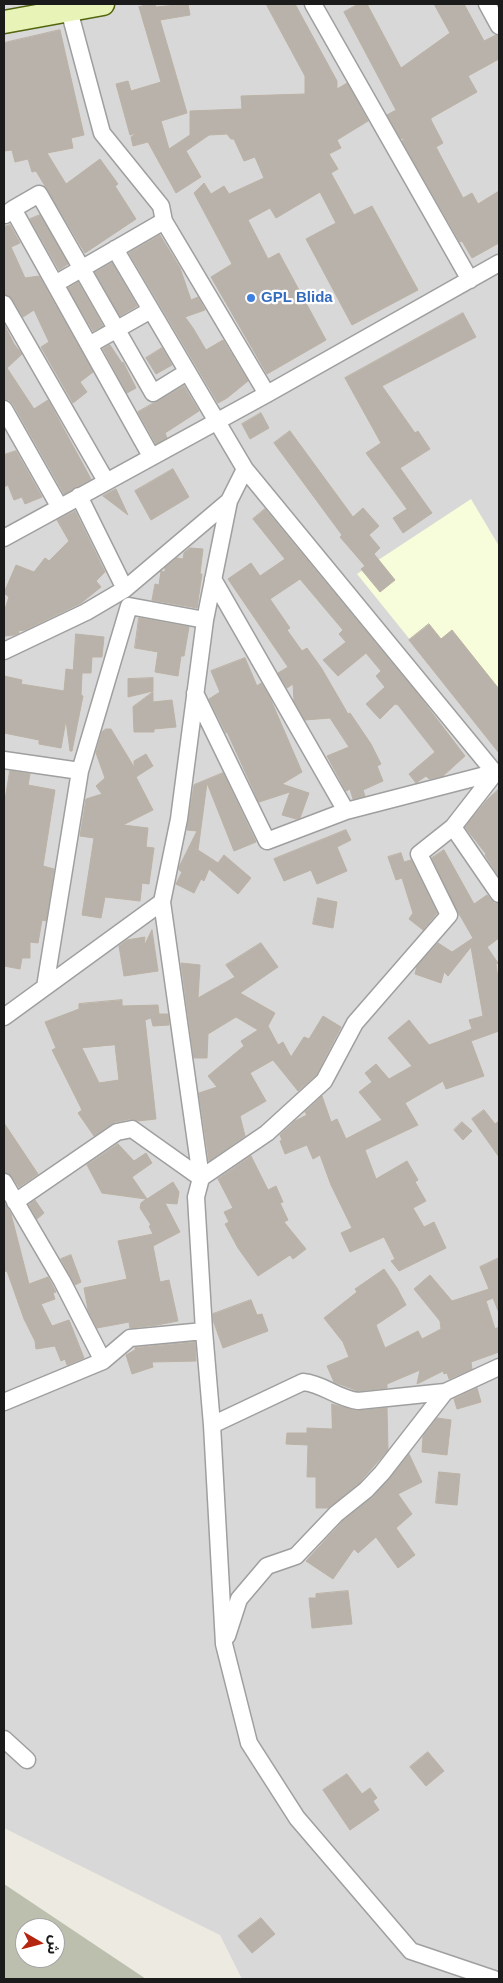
<!DOCTYPE html>
<meta charset="utf-8">
<style>
body{margin:0}
#map{position:relative;width:503px;height:1983px;overflow:hidden;background:#eceae1;font-family:Arial,"Noto Sans Arabic",sans-serif}
canvas{display:block}
.frame{position:absolute;inset:0;border:5px solid #1b1b1b;pointer-events:none}
.north{position:absolute;left:15px;top:1918px;width:50px;height:50px;box-sizing:border-box;background:#fff;border:1px solid #a4a4a4;border-radius:50%;rotate:98deg;font-size:14px;font-weight:700;line-height:20px;text-align:center;color:#1b1b1b}
.north::after{content:'';display:block;margin:auto;width:18px;height:22px;background:#b52611;clip-path:polygon(50% 0,100% 100%,50% 72%,0 100%)}
</style>
<div id="map">
<canvas width="503" height="1983"></canvas>
<div class="frame"></div>
<div class="north">ش</div>
</div>
<script>
const context = document.querySelector('canvas').getContext('2d');
context.lineJoin = 'round';
function fillPath(path, color) {
  context.fillStyle = color;
  context.fill(path, 'evenodd');
}
function trace(path, color, width, dash) {
  context.strokeStyle = color;
  context.lineWidth = width;
  context.lineCap = dash ? 'butt' : 'round';
  context.setLineDash(dash || []);
  context.stroke(path);
}
function drawText(font, color, halo, rows, align = 'center') {
  context.font = font + ' Arial,sans-serif';
  context.lineWidth = 4.5;
  context.setLineDash([]);
  context.textBaseline = 'middle';
  context.strokeStyle = halo;
  context.fillStyle = color;
  for (const [text, x, y, turn = 0] of rows) {
    context.save();
    context.translate(x, y);
    context.rotate((+turn || 0) * Math.PI / 180);
    context.textAlign = isNaN(turn) ? turn : align;
    if (halo) context.strokeText(text, 0, 0);
    context.fillText(text, 0, 0);
    context.restore();
  }
}
const residential = new Path2D(`
 M4,4H499V1979H242L220,1935L4,1828Z`);
const education = new Path2D(`
 M471,499L499,546V750L357,574Z`);
const construction = new Path2D(`
 M4,1884L146,1979H4ZM25,1928H55V1958H25Z`);
const building = new Path2D(`
 M151,4H155L156,7L188,4L190,15L160,20L187,113L161,121L169,149L190,135V111L242,109L241,96L305,94V76L266,4H295L337,81V89L347,83L368,121L337,140L341,148L329,154L338,169L331,173L354,215L372,206L418,290L352,325L306,239L336,223L320,192L276,218L270,208L248,220L268,259L279,253L326,340L267,374L211,277L232,264L194,193L204,183L211,194L224,186L229,194L264,178L255,157L244,161L234,139H231L227,134L209,135L186,151L201,177L176,193L148,142L133,146L131,137L137,133L130,135L116,84L128,81L131,91L161,82L139,7Z
 M359,4H367L401,68L450,33L434,4H464L484,41L496,35L499,36V59L468,76L477,92L431,118V120L443,143L436,147L463,198L472,193L478,204L499,191V243L472,258L462,241L460,242L402,141L405,138L401,139L387,115L396,110L344,12Z
 M60,30L84,135L71,138L73,148L47,153L66,184L100,159L118,184L115,186L136,219L85,253L36,171L32,172L28,159L15,162L12,150L4,151V43Z
 M40,215L68,264L59,270L30,219Z
 M10,225L20,243L11,247L25,278L39,276L93,372L80,382L87,392L73,403L41,347L49,342L34,310L23,317L12,299L4,294V227Z
 M160,235L180,268L191,300L198,297L205,310L185,317L193,328L206,350L223,340L248,381L227,398L218,403L129,253Z
 M112,263L137,306L120,316L95,272Z
 M78,282L103,326L93,331L68,288Z
 M463,313L476,337L382,386L415,433L418,431L430,449L400,468L432,513L403,533L393,518L407,509L366,453L381,443L345,378Z
 M4,324L14,344L22,354L7,368L34,409L48,400L91,479L64,494L13,404L9,400L4,399Z
 M110,345L122,363L123,362L136,388L127,393L103,349Z
 M162,348L172,365L156,374L146,358Z
 M184,386L199,411L165,433L167,438L156,444L138,412Z
 M261,413L269,428L250,439L242,424Z
 M290,431L353,517L363,508L379,526L369,535L380,548L374,554L395,580L380,592L361,569L365,566L340,537L342,535L274,443Z
 M16,451L42,497L25,504L22,497L14,500L8,485L4,487V455Z
 M173,469L189,497L151,520L135,491Z
 M116,489L128,515L103,496Z
 M265,509L420,697L465,756L443,776L429,779L426,776L416,783L409,774L435,752L398,705L395,704L380,719L366,704L385,687L376,676L381,671L366,653L338,676L323,660L346,642L339,634L343,630L300,579L270,599L290,628L287,630L302,651L307,648L322,669L348,714L350,713L371,744L381,764L377,766L383,781L363,790L365,796L353,799L350,789L346,791L327,756L349,747L330,718L305,720L294,701L293,684L287,688L278,673L288,667L228,579L251,563L260,576L285,559L253,519Z
 M75,511L105,572L96,581L101,587L81,603L25,630L18,631L19,633L14,635L4,636V612L9,597L4,593L16,565L34,572L45,558L49,561L69,541L57,520Z
 M190,548L203,549L200,574H202L197,608L152,600L155,584L159,585L161,571L165,572V568L177,558L183,559L184,553Z
 M139,618L189,627L184,656H181L178,676L155,672L158,652L135,648Z
 M429,624L441,639L452,630L499,689V753L409,640Z
 M76,634L104,637L102,657H92L91,673H82L81,695L83,696L72,751H70L66,720L61,748L39,744V740L4,733V676L22,680L21,684L64,691L66,669L73,670Z
 M245,658L257,686L261,683L270,698L302,772L282,784L309,793L300,818L296,819L282,815L290,792L259,802L227,732L226,733L209,699L220,692L211,671Z
 M153,678V691L128,697V679Z
 M153,692V702L172,700L176,727L154,729V732H134L133,707Z
 M106,729H111L134,767V761L146,754L153,766L136,777L153,810L123,825L148,828L146,847L154,848L149,884L142,883L140,901L105,897L101,918L82,915L94,838L80,836L86,799L102,794L96,786L105,778L96,753L102,732Z
 M10,771L30,774L28,785L55,790L43,866L54,869L46,921L42,920L38,943L30,942V958H22L20,969L4,966V798H5Z
 M223,773L256,842L234,851L207,783L198,850L218,863L224,855L251,878L238,894L209,869L204,881L201,879L194,893L176,884L182,872L179,870V867L197,831L187,830L194,785Z
 M499,789V877L485,855L486,854L465,827L487,800Z
 M346,830L351,840L337,847L347,871L317,884L311,870L284,881L274,859Z
 M444,850L474,904L487,895L494,903L499,904V938L487,947L498,963L496,964L499,986V1031L471,1041L484,1076L446,1089L443,1081L405,1103L418,1125L365,1150L376,1179L407,1161L418,1180L415,1182L426,1201L413,1208L424,1227L434,1222L446,1248L399,1271L391,1261L395,1259L384,1237L350,1252L341,1233L352,1228L331,1185L320,1155L313,1159L307,1145L285,1154L280,1141L282,1140L280,1135L295,1121L307,1115L305,1112L322,1096L331,1122L337,1119L346,1139L382,1120L359,1092L372,1082L365,1073L376,1064L389,1079L412,1066L388,1038L409,1020L429,1045L472,1029L469,1020L483,1016L471,947L448,976L444,972L441,983L415,974L417,966L438,943L452,952L473,938L458,912L432,858Z
 M401,853L404,862L411,860L437,913L423,930L409,919L413,913L402,878L396,880L388,857Z
 M318,898L337,902L333,928L313,924Z
 M152,930L158,971L124,976L119,946L127,940L145,937L144,946Z
 M261,943L278,967L240,993L275,1013L268,1026L278,1045L283,1042L291,1057L304,1037L309,1039L323,1016L341,1027L316,1075L298,1091L273,1060L250,1073L266,1101L240,1116L245,1136L209,1161L199,1093L217,1087L208,1076L244,1046L241,1041L258,1030L236,1017L208,1034L207,1058H194L181,963L200,965L198,998L235,977L226,965Z
 M122,1000V1006L158,1005L159,1014H168L169,1025L153,1026L151,1018L145,1020L156,1119L138,1121L130,1119L115,1122L94,1136L78,1113L82,1110L52,1050L56,1048L45,1022L79,1009V1004ZM115,1045L119,1080L99,1083L82,1048Z
 M484,1110L495,1124L499,1121V1157L472,1119Z
 M462,1122L472,1131L463,1140L454,1130Z
 M4,1123L38,1174L19,1187L12,1177L4,1172Z
 M118,1144L134,1161L146,1153L152,1163L132,1177L147,1199L173,1182L179,1192L177,1204L165,1203L180,1232L153,1246L160,1282L169,1280L178,1321L157,1325L130,1328L129,1322L97,1328L88,1310L84,1288L127,1279L118,1241L153,1234L149,1226L151,1225L140,1208L141,1203L146,1199L102,1193L87,1165Z
 M251,1156L268,1190L276,1186L283,1202L280,1203L288,1220L284,1222L306,1249L293,1259L290,1255L258,1276L238,1248L225,1224L229,1222L224,1212L233,1208L218,1179Z
 M35,1200L44,1213L37,1219L29,1205Z
 M4,1202L11,1214L29,1284L48,1277L56,1292L53,1293L55,1299L41,1304L52,1326L69,1320L84,1358L67,1365L65,1359L61,1361L55,1346L36,1349L35,1341L24,1319L7,1271L4,1272Z
 M71,1255L81,1282L75,1285L61,1259Z
 M499,1258V1313L493,1298L486,1301L495,1329L499,1327V1352L471,1362L472,1369L449,1379L447,1373L444,1374L443,1371L417,1384L420,1370L387,1384V1388L358,1391L334,1382L327,1366L349,1357L343,1342L324,1318L357,1292L355,1289L384,1269L397,1288L406,1305L376,1325L385,1348L418,1331L422,1339L441,1329L440,1321L414,1289L430,1275L452,1301L489,1289L480,1267Z
 M251,1300L257,1315L262,1314L268,1331L223,1348L213,1320V1314Z
 M195,1342L196,1361L152,1362L153,1367L132,1374L126,1355L135,1350V1348Z
 M477,1388L481,1402L457,1409L454,1399Z
 M332,1404L356,1411L387,1408L388,1450L359,1483L328,1508H316V1477H307L308,1445L286,1444L287,1433H307V1428L332,1429Z
 M437,1418L451,1420L447,1455L422,1452L423,1436Z
 M409,1454L422,1482L398,1494L412,1514L396,1528L415,1555L398,1568L376,1537L358,1553L354,1549L333,1579L306,1561L343,1521L373,1497Z
 M439,1472L460,1474L457,1505L436,1503Z
 M348,1591L352,1624L312,1628L309,1598H316V1594Z
 M428,1752L444,1771L426,1786L410,1767Z
 M347,1774L362,1794L370,1788L377,1798L373,1801L379,1810L350,1830L323,1790Z
 M261,1918L275,1934L252,1953L238,1936Z`);
const street = new Path2D(`
 M313,4L470,280
 M487,4L499,26
 M69,10L102,133L161,206L164,221
 M13,209L39,194L153,393L187,372
 M5,215L13,209L151,456
 M115,249L245,469L229,501L205,620L179,819L162,902L201,1178L196,1197L204,1331L212,1425L224,1644L249,1743L297,1818L411,1951L494,1979
 M55,284L164,221L267,394
 M4,304L106,481
 M89,345L151,310
 M4,409L59,506
 M79,496L125,589
 M4,538L267,394L499,263
 M213,579L346,811
 M4,651L86,612L125,589L229,501
 M195,693L267,841L346,811L497,772
 M4,760L80,771L129,606L205,620
 M453,827L499,894
 M45,987L80,771
 M4,1017L162,902
 M4,1182L62,1281L103,1361
 M15,1202L117,1132L132,1129L201,1178L267,1133L324,1081L355,1023L449,915L419,854L453,827L495,773L245,469
 M4,1402L103,1361L130,1338L204,1331
 M212,1425L303,1382C324,1384 336,1398 358,1401L445,1392L499,1367
 M227,1636L239,1599L267,1566L296,1556L336,1514L366,1490L382,1473L445,1392
 M4,1739L27,1760`);
const secondary = new Path2D(`
 M4,22L103,4`);
const markers = [
 [251,298,5,"#3f7fe0"]
];
const shopNames = [
 ["GPL Blida",261,298]
];
fillPath(residential, '#d9d8d8');
fillPath(education, '#f7fcda');
fillPath(construction, '#bdbfae');
fillPath(building, '#b8b2ab');
trace(building, '#bcb2a5', 1);
trace(street, '#9f9f9f', 19);
trace(secondary, '#51660d', 25);
trace(street, '#fff', 16);
trace(secondary, '#e8f3b8', 22);
for (const [x, y, r, color] of markers) {
  const dot = new Path2D();
  dot.arc(x, y, r, 0, 2 * Math.PI);
  context.fillStyle = color;
  context.fill(dot);
  trace(dot, '#fff', 2);
}
drawText('bold 15px', '#366cbe', '#fff', shopNames, 'left');
</script>
